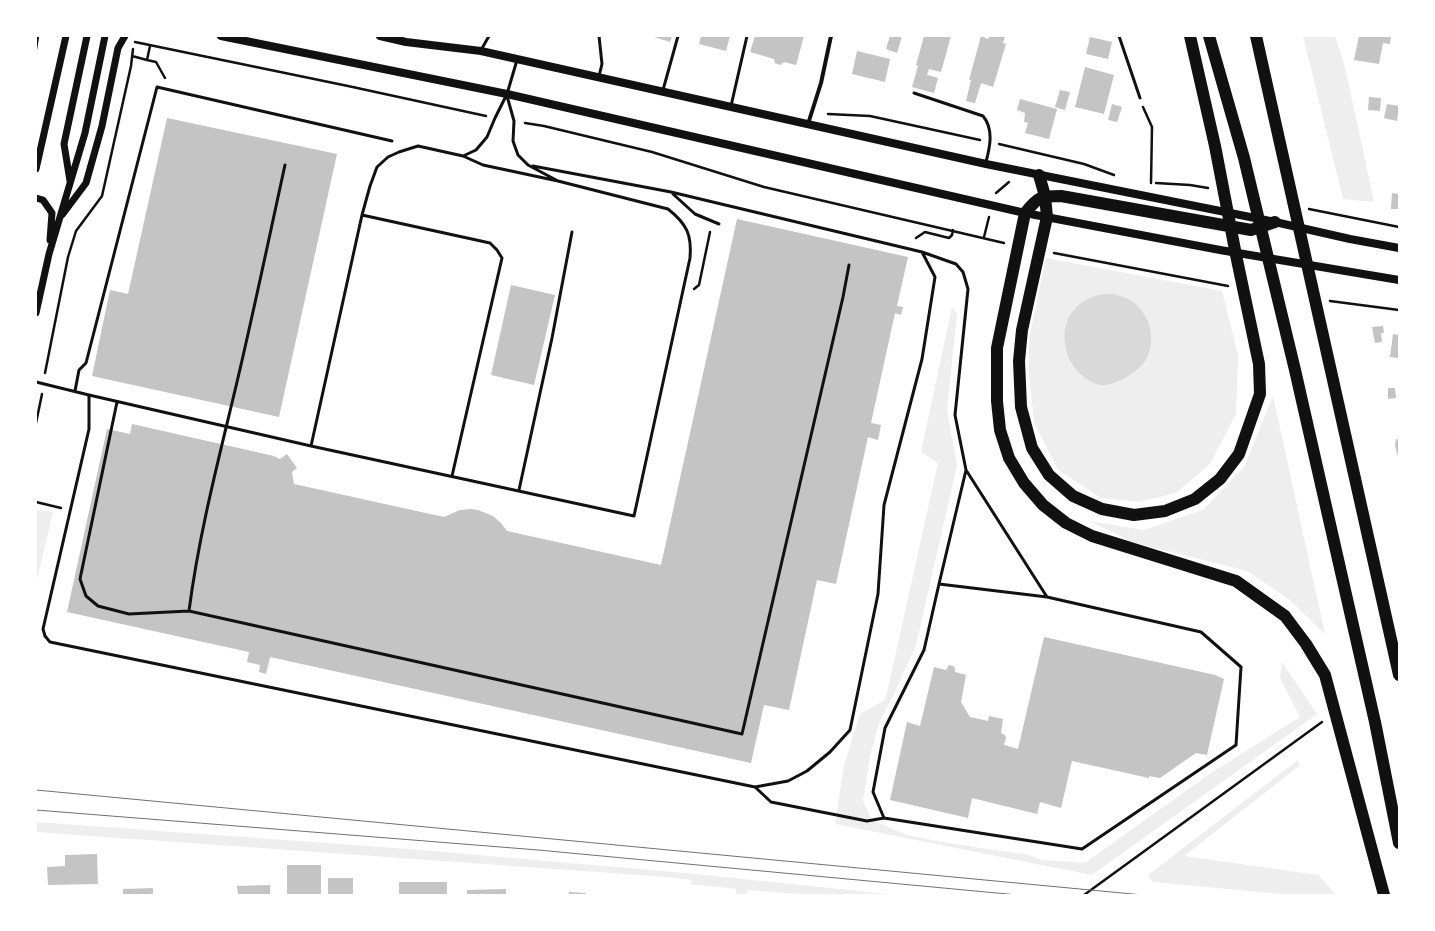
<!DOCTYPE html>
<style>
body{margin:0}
#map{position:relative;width:1435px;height:931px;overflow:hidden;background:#fff;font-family:Figtree,sans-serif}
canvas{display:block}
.frame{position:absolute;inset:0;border:37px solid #fff;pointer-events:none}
</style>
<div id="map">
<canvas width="1435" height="931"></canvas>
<div class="frame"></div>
</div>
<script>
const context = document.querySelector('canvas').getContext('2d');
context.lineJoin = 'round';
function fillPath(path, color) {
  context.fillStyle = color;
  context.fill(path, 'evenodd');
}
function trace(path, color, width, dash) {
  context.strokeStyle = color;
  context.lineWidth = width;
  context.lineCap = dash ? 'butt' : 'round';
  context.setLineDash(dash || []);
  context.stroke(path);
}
const green = new Path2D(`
 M1303,36H1335L1345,67L1374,202L1343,199Z
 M1046,258L1222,291L1238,355L1236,414L1210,464L1176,493L1139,502L1101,498L1058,470L1034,422L1029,373V339Z
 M952,307L957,314L947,410L957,465L916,645L895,692L879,723L870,756L863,801L872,820L907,835L948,843L1029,855L1042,860L1085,863L1211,773L1300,717L1280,678L1282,662L1317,714L1092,875L835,824L844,765L860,714L885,700L891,675L938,463L921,452Z
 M1273,396L1325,634L1290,600L1247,571L1132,542L1089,521L1144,530L1203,510L1244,467Z
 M36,510L53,512L36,584Z
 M1298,760L1299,766L1184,856L1319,875L1336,895H1293L1153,882L1148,875Z
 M36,822L409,849L696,874L897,895H816L747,890V895H736V889L690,884L692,880L668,877L36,832Z`);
const water = new Path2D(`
 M1113,294C1118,296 1126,297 1130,300C1152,313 1159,347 1141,366C1135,372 1128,376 1121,380C1114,383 1108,386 1100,385C1094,384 1089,380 1084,377C1060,359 1056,318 1084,301C1093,295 1102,294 1113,294Z`);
const building = new Path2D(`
 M651,36H672L670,42Z
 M701,36H730L726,51L699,44Z
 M755,36H804L796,65L784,62L780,65L775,63L774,59L750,52Z
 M890,36H902L897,53L886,49Z
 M924,36H951L941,72L929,69L927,75L938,78L934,93L912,87L918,66L916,65Z
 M981,36L988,39L989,36H1005L1003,43L1006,44L993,87L981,83L975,103L966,101L971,80H969Z
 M1359,36H1391L1390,44L1383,43L1379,64L1354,60Z
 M1090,37L1112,42L1108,59L1086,54Z
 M857,51L890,59L885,82L852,74Z
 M1085,67L1114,75L1104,114L1075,107Z
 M1060,90L1070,92L1065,110L1055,107Z
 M1369,97L1381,98L1380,111L1368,110Z
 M1020,99L1057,109L1049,139L1025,133L1028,123L1024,122L1025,113L1017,110Z
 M1112,104L1122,107L1117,122L1108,120Z
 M1387,104L1399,106L1397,121L1384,118Z
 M167,118L337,154L279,417L92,376L110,290L128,294Z
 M1392,193L1399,194V209H1391Z
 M737,219L908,257L897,306L903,307L901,315L895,313L871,423L881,425L878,440L868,437L836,584L817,580L789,710L764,705L751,763L270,657L266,674L259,672L260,665L247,662L249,652L67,612L107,429L130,434L132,424L274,456L280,459L287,454L297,468L292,472L294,484L444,517L460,510L471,509L478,510L493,516L501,523L507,531L661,565Z
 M511,285L555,295L534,385L491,375Z
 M1383,326L1384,333H1381L1382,342L1375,343L1372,327Z
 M1393,334L1399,335V358L1390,357Z
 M1388,388H1395L1396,398L1388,399Z
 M1396,439L1399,440V460L1395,446Z
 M1044,637L1215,675L1224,679L1207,755L1196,753L1160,778L1149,776V778L1072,761L1061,808L1040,802L1037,814L972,798L968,818L890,800L907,722L920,726L934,667L946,670L949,665L953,666L955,668V672L966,675L961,702L970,717L988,721L989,716L1003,719L1001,733L1005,735L1006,738L1004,745L1018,749Z
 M97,854L98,884L48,885L47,867L65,866V855Z
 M287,865H321V895H287Z
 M328,878H353V895H328Z
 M399,882H447V895H399Z
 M270,885V895H238L237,886Z
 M153,888V895H123V889Z
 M506,889V895H467V890Z
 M569,892L585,893V895H568Z`);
const path = new Path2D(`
 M135,42L348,86L486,116
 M150,46L147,60L156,62L165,78
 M36,49L38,36
 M132,56L147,60
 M1143,107L1152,127L1151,183
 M828,114L870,116L980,140
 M525,123L544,126L652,152L764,187L1004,243
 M999,144L1084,164L1114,175
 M1156,183L1190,185L1208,188
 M996,193L1009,182
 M1309,209L1399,227
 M984,237L989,217
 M916,238L925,232L949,238L952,235L953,230
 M1054,253L1228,286
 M694,289L699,285L710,232
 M1330,301L1399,310
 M45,373L68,257L76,231L102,196L131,66L133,49
 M36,423L42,394
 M36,502L61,508
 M1084,895L1322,722`);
const service = new Path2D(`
 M1119,36L1140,98
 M481,50L489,36
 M599,76L602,64L599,36
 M663,90L678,36
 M914,93L983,116C994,129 990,147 986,162
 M507,96L514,121L513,141L518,155L528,165L558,181L668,209C687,224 692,235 690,258L634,516L311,446L362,215L370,186L377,167L388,157L399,152L418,146L463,156L483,165L558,181
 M731,106L747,36
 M463,156L476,150L487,137L495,118L507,94L517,60
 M285,165C269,238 254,310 237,382C219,458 199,533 189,611L742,734L843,297L849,265
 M533,166L671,192L922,252L956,264L963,272L968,289L955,415L966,470L1047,597
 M673,194L695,214L719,224
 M362,215L490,243L497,250L502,258L452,476
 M36,382L89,395L311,446
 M75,391L79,370L86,363L157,87L392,141
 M89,395V429L43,629L45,636L50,642L755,787L788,781L807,771L830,752L850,730L878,594L884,505L922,359L935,277L922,252
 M117,402L80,579L86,596L98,606L129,614L189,611
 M519,490L552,338L572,232
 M939,584L1047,597L1201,632L1241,667L1236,745L1082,849L884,818L873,792L885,728L924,650Z
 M939,584L966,470
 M755,787L771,802L867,821L884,818`);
const minor = new Path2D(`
 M808,124L821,83L831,36`);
const tertiary = new Path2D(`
 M36,169L66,36
 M70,181L64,144L87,36
 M36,198L43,200L52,213L50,240
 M62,215L86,183L102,126L118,48L125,36
 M36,313L49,254L85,133L105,36`);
const secondary = new Path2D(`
 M221,36L507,94L1025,213L1220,250L1399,280
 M380,36L406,42L481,51L986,164L1275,222L1350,239L1399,248`);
const motorway = new Path2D(`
 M1209,36L1244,158L1295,370L1375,722L1399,843
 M1256,36L1399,675
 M1039,175L1045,196L1047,217L1022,330L1019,361L1021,407L1032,448L1049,475L1073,496L1102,509L1134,515L1165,511L1195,499L1220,479L1239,454L1260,394L1259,364L1236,255L1215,146L1190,36
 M1275,222L1251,230L1061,196C1040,196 1038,197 1025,213L997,348V401L1000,430L1009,458L1024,483L1043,505L1066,523L1092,536L1236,581L1285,616L1306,644L1325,675L1384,895`);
const tram = new Path2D(`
 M36,790L1143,895
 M36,810L538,850L1018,895`);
fillPath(green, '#eee');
fillPath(water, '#d9d9d9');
fillPath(building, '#c4c4c4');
trace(path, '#111', 2.5);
trace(service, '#111', 3);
trace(minor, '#111', 4);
trace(tertiary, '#111', 7);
trace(secondary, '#111', 8);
trace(motorway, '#111', 12);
trace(tram, '#707070', 1);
</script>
